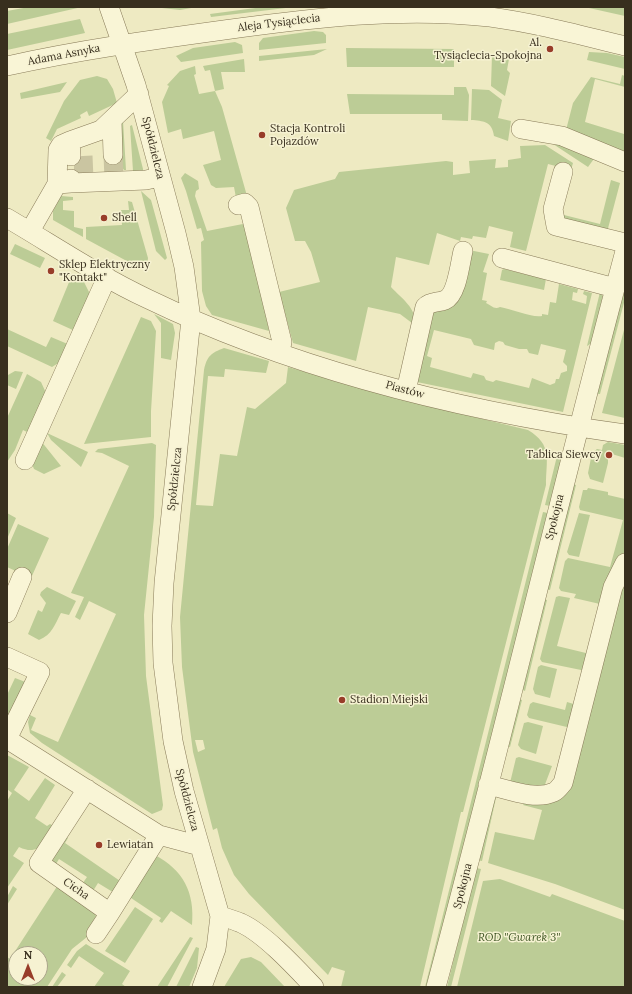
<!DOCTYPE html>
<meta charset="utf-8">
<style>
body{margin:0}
#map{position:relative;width:632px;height:994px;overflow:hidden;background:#eeeac2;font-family:Lora,serif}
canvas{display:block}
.frame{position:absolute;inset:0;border:8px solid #382f1e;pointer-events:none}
.north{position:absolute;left:8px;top:946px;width:40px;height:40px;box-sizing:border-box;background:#f6f2d2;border:1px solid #aaa48a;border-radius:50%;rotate:0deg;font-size:11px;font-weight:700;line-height:16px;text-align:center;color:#382f1e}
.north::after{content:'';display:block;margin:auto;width:14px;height:18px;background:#983d29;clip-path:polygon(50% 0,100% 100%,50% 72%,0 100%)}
</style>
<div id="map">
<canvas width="632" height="994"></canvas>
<div class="frame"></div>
<div class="north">N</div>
</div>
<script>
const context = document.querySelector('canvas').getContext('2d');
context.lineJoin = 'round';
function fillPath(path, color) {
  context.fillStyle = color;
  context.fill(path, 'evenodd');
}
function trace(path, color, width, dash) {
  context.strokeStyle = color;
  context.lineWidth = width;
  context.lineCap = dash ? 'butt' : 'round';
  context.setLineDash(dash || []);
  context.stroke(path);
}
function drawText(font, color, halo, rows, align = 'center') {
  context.font = font + ' Lora,serif';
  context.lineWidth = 3;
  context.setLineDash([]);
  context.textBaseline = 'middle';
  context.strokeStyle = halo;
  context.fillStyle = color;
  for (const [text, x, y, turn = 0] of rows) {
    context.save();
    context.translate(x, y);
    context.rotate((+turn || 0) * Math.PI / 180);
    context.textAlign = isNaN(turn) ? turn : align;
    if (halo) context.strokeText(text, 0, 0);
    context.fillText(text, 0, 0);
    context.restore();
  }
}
const green = new Path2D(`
 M29,7H82L7,24V11Z
 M153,7H197L180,10Z
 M263,7H294L211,17L210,14Z
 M625,7V16L589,8V7Z
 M80,19L85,33L7,50V34Z
 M314,31L323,32L326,35V43L259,50V43L263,38Z
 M235,42L242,45L243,53L181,62L176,56L193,48Z
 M346,48L454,49V67H347Z
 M327,49L314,55L259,61V56Z
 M589,52L607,53L625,57V69L587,60Z
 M492,55L509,59L507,70L510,73L505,96L491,86Z
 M244,59L245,72H221L224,89L215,91L222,107L247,196L237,203L234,187L216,188L211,185L203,165L221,160L214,131L183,139L181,129L168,133L162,102L169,86L167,85L180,71L195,66L196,74L194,75L199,94L215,91L210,70L205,71L203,66Z
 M622,75L625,76V87L595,79L585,122L624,134L625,130V158L565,134L573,103L591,77L620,84Z
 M97,76L107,79L113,89L117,103L89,116L87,111L80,115L81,118L57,129L51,141L46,138L64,101L80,80Z
 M67,82L60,92L21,99L20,93Z
 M454,87H466L469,95L468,121L442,120V114H350L347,94L454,95Z
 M472,89L489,90L502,100L498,118L511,121L508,141L494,136C492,121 483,121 471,120Z
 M123,121L126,170H124C115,158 120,138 121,124Z
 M132,125L143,169V172L133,171L130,126Z
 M547,140L596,156L588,167Z
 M545,145L573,163L571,170L548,164L526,251L510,247L513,232L489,226L486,238L473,236L472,239L461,237L460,241L437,233L429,265L396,257L391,287C402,299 416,307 416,326L400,314L368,307L356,361L293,343L279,292L320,282L311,252L305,241H295L286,208L294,190L335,179L339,172L446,161L453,162V175L470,173L469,161L496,159L495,168L508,167V160L521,158L520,146Z
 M185,173L198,181L199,189L196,191L195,196L207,231L248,223L269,331L212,315L206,306L202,291L201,242L204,240L201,228L197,229L186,191L181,178Z
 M611,180L620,183L606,236L558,221L560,214L600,224Z
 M141,191L151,200L167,258L165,260L156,251Z
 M61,196L73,197V200L63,201V210L74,211V227L83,229V237L53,220V211Z
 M128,201L132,202L148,258L147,266H136L86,239V227L122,225L121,210H129Z
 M15,244L45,258L40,268L10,254Z
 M469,250L489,254L483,272L487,273L482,300L487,301L486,303C491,305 494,310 500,307C512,309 532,318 542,316V314L548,315L550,302L556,303L559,284L578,289L577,293L573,292L572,300L586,304L587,296L583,294L584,291L592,293L563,412L412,381L430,310ZM434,330L471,339L474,345L494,350L495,343L499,341L503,342L505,345L519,349H527L529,353L538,355L541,344L566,350L563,362L567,366V371L561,373L559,379H556L555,383L550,385L532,378L529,388L496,380L493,382L486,380L484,376L473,373L471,378L430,367L432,358L427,356Z
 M504,269L546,279L544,290L500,280L502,270Z
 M72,275L84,282L90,294L75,331L53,321Z
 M625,278V299L601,390L600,394H597Z
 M600,292L603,296L592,343L587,346Z
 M154,314L173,324L175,333L171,360L161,358V323Z
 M141,317L151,321L156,331L151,411V437L84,444Z
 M625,326V418L602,413Z
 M7,329L46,347L51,337L70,345L60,362L52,367L7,346Z
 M224,348L269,361L266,373L225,369L224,377L208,376L196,505L213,506L220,454L237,456L247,407L255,409L286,383L288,367L404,400L528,430C553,445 546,460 546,485L463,812H461L420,987H341L345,971L332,967L328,975L249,894L234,875L222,848L217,828L213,830L193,752L182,667L180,617L204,370C207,356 211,353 224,348ZM195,740H203L205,749L198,752Z
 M15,371L23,372L16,389L7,385L8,375Z
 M27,374L41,382L46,393L29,433L23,430L15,450L7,462V418Z
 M47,433L88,452L81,467L51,440Z
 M41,441L61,466L44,474L34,469L32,464Z
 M608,442L625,445V458L612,454L608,456V463L603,483L590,479L588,473L592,453L597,449L602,450L603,445Z
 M152,443L156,445L154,517L144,615L146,676L163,805L162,810L152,814L42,743L30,733L28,722L30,715L36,718L31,730L58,742L116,614L89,601L80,620L75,617L84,597L71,593L129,466L102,453L95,452L98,449Z
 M557,456L562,457L550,506L545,505Z
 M572,484L576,485L550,590L545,589Z
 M588,488L608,492V495L625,499V555L600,604L574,598L576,594L561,591L559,588L565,561L568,558L610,567L623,520L580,510L579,507L583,490H587Z
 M543,512L548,513L428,987H425Z
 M7,513L16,518L7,539Z
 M579,513L590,515L579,557L569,555L567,552Z
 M18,524L49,538L31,578L7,567V549Z
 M625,579V910L555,884L488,863L495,832L534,840L542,810L523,805L526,799L549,798Z
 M47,587L76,601L69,615L61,613C55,624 52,635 39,640L28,634L38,610L42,612L46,603L40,595L41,592Z
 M559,596L570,598L557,646L590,654L586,671L542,662L540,659L556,597Z
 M542,599L547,600L525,691L520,689Z
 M541,665L557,669L550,698L535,694L533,689L538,667Z
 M15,678L28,683L15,713L7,717V695Z
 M517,699L522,700L510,747L505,746Z
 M533,702L565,710L567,702L577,705L571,728L529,718L527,715L530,704Z
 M528,722L543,726L536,754L521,749L518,745L524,723Z
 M7,755L29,767L14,790L29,801L45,778L55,785L35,818L47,826L50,824L54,826C43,841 40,857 19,847L13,856L24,863L7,888V801L12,793L7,789Z
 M519,757L552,766L544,787H509L516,758Z
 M496,798L482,861L477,860L492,799Z
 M61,834L68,838L65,843L123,883L116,894L98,883L93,891L80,887L87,877L59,859L53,869L48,858Z
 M155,855C183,870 195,892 192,925L171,911L162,923L159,921L161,918L128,896Z
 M476,868L481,869L451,987H447Z
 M500,879L550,897L552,894L625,921V987H457L483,881Z
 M58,885L95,911L97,924L87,937L72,949L47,987H7V957L10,959ZM16,954H40V978H16Z
 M13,886L17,889L7,905V897Z
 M135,907L153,919L125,963L105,951Z
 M190,937L193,938L167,987H157Z
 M86,944L130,971L122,984L126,987H94L104,973L79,956L71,968L67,965L77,951Z
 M196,947L199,948L197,968L189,987H176Z
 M251,957L261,962L285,987H224L241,959Z
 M62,972L66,975L57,987H52Z`);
const minorTunnel = new Path2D(`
 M113,155L114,178
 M83,156L84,179`);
const minor = new Path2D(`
 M109,7L136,85L176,233L184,267L191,319L164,583L162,626L163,663L173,741L184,791L220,916L216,949L202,987
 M7,66C79,50 151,40 224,30C311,18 402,7 490,17C535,23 580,35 625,46
 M112,121L113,155
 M521,129L562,136L625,162
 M71,156L70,141L101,130L139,94
 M563,172L553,209L556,226L625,243
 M71,179V183L146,180L160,177
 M57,184L58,150L61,145L70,141
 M238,205L245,203L249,207L282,342L280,352
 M7,218C53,245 99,276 148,299C295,370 463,411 625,434
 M30,231L57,184L71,183
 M502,258L615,288
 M406,391L425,307C431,301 438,303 445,300C457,295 460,263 463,251
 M25,460L107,277
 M7,613L22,577
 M7,657L40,672L7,739
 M7,739L159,835L200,846
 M488,785C507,789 535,801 554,792C558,790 561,785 563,783L613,587L625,563
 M87,789L39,863L110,913L159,835
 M220,916C227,918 234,920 241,923C265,934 296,968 314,987
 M96,934L110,913
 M436,987C502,743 559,496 625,251`);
const markers = [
 [550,49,4,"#983d29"],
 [262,135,4,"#983d29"],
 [104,218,4,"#983d29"],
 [51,271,4,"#983d29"],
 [609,455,4,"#983d29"],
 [342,700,4,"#983d29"],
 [99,845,4,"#983d29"]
];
const streetNames = [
 ["Aleja Tysiąclecia",279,23,-7],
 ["Adama Asnyka",64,55,-11],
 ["Spółdzielcza",153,148,76],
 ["Piastów",405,390,15],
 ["Spółdzielcza",175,479,-84],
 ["Spokojna",555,517,-76],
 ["Spółdzielcza",187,800,75],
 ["Spokojna",463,886,-76],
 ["Cicha",76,889,35]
];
const poiNames = [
 ["Al.",542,43,"right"],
 ["Tysiąclecia-Spokojna",542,56,"right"],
 ["Stacja Kontroli",270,129],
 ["Pojazdów",270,142],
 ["Shell",112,218],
 ["Sklep Elektryczny",59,265],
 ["\"Kontakt\"",59,278],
 ["Tablica Siewcy",601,455,"right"],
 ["Stadion Miejski",350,700],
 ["Lewiatan",107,845]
];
const parkNames = [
 ["ROD \"Gwarek 3\"",519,938]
];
fillPath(green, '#bccc96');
trace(minorTunnel, '#cac5a1', 19, [19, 10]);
trace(minor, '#887b59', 20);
trace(minor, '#f9f5d6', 19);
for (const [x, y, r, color] of markers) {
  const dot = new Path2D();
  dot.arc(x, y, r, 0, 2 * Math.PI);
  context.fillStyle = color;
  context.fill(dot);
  trace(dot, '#f6f2d2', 1.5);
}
drawText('11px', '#382f1e', '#f6f2d2', streetNames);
drawText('11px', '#382f1e', '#f6f2d2', poiNames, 'left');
drawText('italic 11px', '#3f5524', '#f6f2d2', parkNames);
</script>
